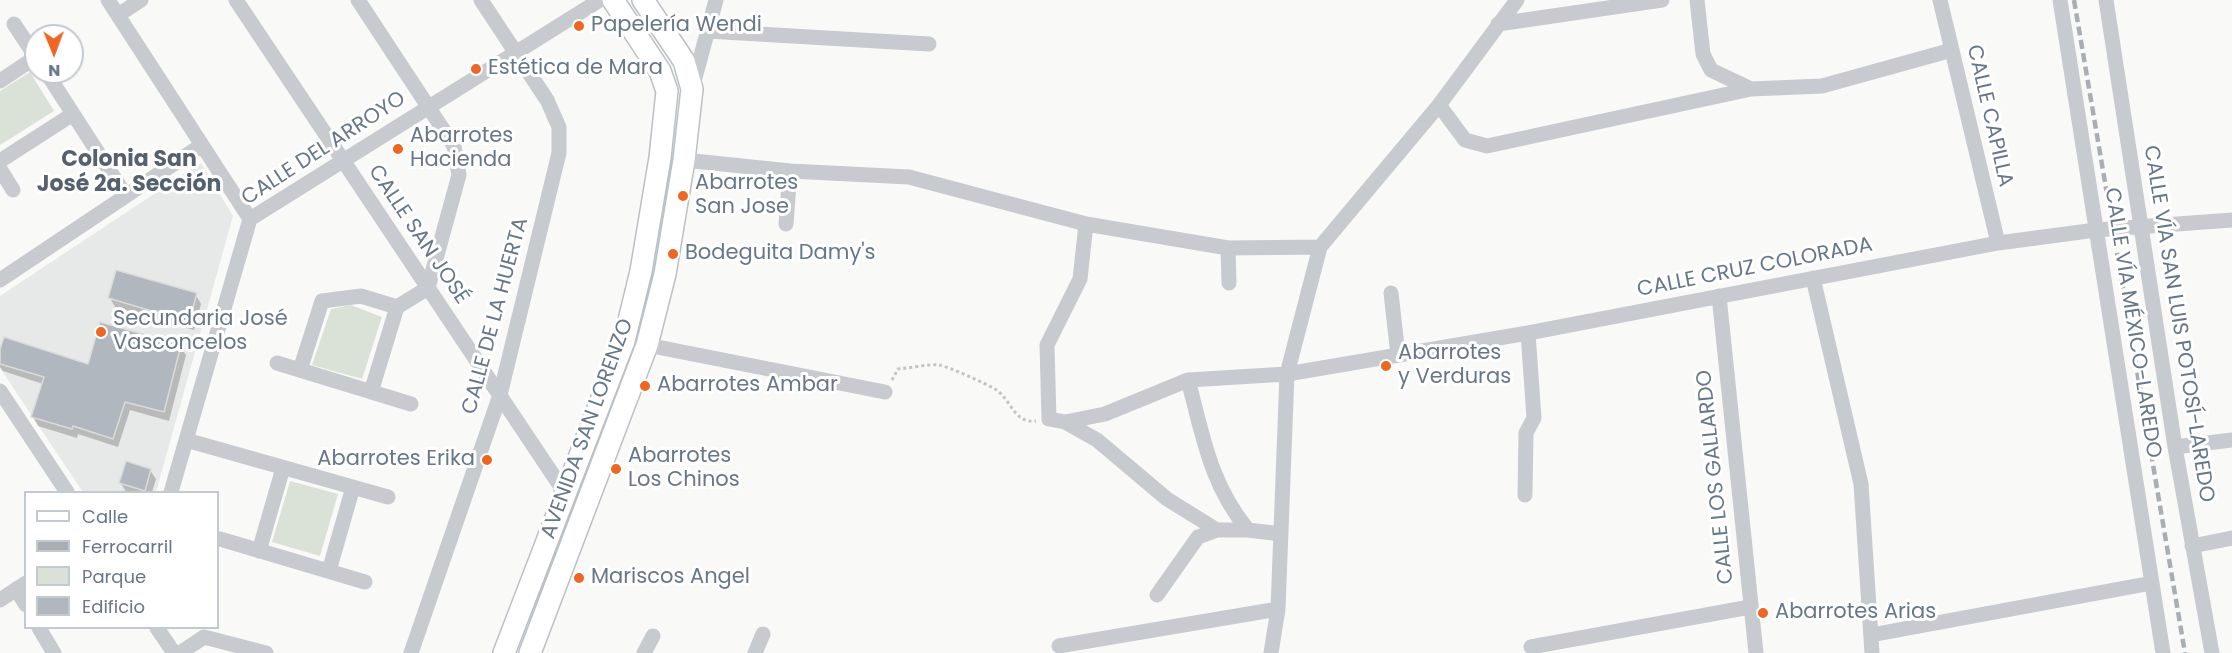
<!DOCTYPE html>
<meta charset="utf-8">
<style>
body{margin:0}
#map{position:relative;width:2232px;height:653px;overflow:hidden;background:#f9f9f7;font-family:Poppins,sans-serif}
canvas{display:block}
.legend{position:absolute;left:24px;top:491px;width:195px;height:138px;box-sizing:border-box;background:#fff;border:2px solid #c2c9d0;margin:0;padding:8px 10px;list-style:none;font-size:18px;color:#67778a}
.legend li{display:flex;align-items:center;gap:12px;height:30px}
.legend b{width:30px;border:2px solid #c2c9d0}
.north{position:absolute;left:24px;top:24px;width:60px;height:60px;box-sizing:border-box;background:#fff;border:2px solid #c2c9d0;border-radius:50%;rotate:179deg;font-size:16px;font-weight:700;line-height:24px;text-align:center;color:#67778a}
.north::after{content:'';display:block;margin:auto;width:21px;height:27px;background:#ed6623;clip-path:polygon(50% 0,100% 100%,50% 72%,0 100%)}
</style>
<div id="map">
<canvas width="2232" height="653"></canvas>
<ul class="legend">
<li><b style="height:8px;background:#fff"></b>Calle</li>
<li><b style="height:8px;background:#a9aeb5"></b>Ferrocarril</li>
<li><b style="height:16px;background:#dae2d8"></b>Parque</li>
<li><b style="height:16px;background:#b0b7be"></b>Edificio</li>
</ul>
<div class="north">N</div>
</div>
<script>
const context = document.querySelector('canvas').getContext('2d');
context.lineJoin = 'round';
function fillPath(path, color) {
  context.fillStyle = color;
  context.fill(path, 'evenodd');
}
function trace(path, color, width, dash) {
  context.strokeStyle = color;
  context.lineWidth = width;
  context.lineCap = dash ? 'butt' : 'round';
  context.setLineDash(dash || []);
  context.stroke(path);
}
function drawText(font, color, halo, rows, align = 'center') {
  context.font = font + ' Poppins,sans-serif';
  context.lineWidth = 6;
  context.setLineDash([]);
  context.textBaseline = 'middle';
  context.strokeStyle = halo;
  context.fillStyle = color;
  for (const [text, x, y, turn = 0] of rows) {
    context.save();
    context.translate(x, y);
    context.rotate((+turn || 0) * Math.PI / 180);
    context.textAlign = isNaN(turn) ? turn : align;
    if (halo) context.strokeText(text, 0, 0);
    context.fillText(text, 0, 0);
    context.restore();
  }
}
const built = new Path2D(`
 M201,163L233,216L156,492H83L0,368V296Z`);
const green = new Path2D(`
 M30,72L54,111L0,145V91Z
 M351,305L382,317L362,379L312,365L331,309Z
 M290,481L338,494L320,556L272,542Z`);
const shadow = new Path2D(`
 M196,295L201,304L194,330L115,307L110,298Z
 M180,346L186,355L169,421L130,410L118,447L78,434L77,438L38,426L33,417L43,384L3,371L0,367V354L89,366Z
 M150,470L156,479L152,492H126L121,483Z`);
const building = new Path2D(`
 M116,270L197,293L189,322L108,298Z
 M100,322L181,345L164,412L125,402L113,439L73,426L72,429L31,417L44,377L0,364V349L4,337L88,364Z
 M126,461L151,469L145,491L119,483Z`);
const path = new Path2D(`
 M892,380L898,369C911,368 926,364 939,365C947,366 987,384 995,389C1011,399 1014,424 1036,421`);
const street = new Path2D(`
 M108,0L250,219
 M236,0L565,493
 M1697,0L1703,54L1711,70L1751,89
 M1940,0L1998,243
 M2060,0L2163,653
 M2106,0L2175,447L2212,653
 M118,15L141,0
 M14,24L36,57
 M1498,24L1662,0
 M707,31L929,44
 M46,72L126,196
 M0,81L36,57
 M692,89L716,0
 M1439,105L1465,140L1487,146L1751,89L1822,86L1952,50
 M684,160L790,171L909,177L1086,224L1228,248L1320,247
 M0,161L73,114
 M0,169L13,190
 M786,224L790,171
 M1086,224L1080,279L1047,345L1049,419L1065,422L1105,414L1188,380L1287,374L1528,333L1998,243L2096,230L2232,220
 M1228,248L1229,283
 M1813,278L1861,484L1872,653
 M0,280L202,145
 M1391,293L1398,355
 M1719,296L1756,653
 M647,345L885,392
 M277,363L411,404
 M300,370L322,301L361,296L397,307L428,288L459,175L454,146L358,0
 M1188,380C1203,436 1210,484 1248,530L1281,534
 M0,391L67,492
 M371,392L397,307
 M1065,422L1097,440L1167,499L1217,530H1248
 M186,440L388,497
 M2175,447L2232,440
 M171,492L250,219L600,0
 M1525,495L1526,433L1534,418L1528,333
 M220,539L365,582
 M2192,546L2232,538
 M259,551L283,468
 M329,571L353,487
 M16,589L26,605
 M1157,595L1198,537L1217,530
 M0,600L26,583
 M39,628L54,653
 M157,628L174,653
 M1871,635L2152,583
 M1059,646L1278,609
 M1531,647L1750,607
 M180,653L204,637L266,653
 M411,653L500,395L559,153V127L547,100L481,0
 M644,653L653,636
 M755,653L763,634
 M1271,653L1278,609L1287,374L1320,247L1439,105L1517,0`);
const secondary = new Path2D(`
 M504,653L624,341L641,271L660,158L667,91L660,71L613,0
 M530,653L647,345L665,274L684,160L692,89L684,61L643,0`);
const rail = new Path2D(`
 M2074,0L2185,653`);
const markers = [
 [579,26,6,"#ed6623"],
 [476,69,6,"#ed6623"],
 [398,149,6,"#ed6623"],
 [683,196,6,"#ed6623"],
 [673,254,6,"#ed6623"],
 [101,332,6,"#ed6623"],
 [1386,366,6,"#ed6623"],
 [645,386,6,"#ed6623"],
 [487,460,6,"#ed6623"],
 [616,469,6,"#ed6623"],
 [579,578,6,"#ed6623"],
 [1763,613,6,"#ed6623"]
];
const poiNames = [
 ["Papelería Wendi",591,26],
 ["Estética de Mara",488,69],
 ["Abarrotes",410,137],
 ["Hacienda",410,161],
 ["Abarrotes",695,184],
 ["San Jose",695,208],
 ["Bodeguita Damy's",685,254],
 ["Secundaria José",113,320],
 ["Vasconcelos",113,344],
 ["Abarrotes",1398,354],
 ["y Verduras",1398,378],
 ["Abarrotes Ambar",657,386],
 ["Abarrotes",628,457],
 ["Los Chinos",628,481],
 ["Abarrotes Erika",475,460,"right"],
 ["Mariscos Angel",591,578],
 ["Abarrotes Arias",1775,613]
];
const streetNames = [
 ["CALLE CAPILLA",1989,116,77],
 ["CALLE DEL ARROYO",324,149,-33],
 ["CALLE SAN JOSÉ",418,235,56],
 ["CALLE CRUZ COLORADA",1755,268,-11],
 ["CALLE DE LA HUERTA",496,316,-75],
 ["CALLE VÍA MÉXICO-LAREDO",2132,323,81],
 ["CALLE VÍA SAN LUIS POTOSÍ-LAREDO",2178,324,81],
 ["AVENIDA SAN LORENZO",588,429,-70],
 ["CALLE LOS GALLARDO",1716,477,-96]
];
const neighbourhoodNames = [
 ["Colonia San",129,160],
 ["José 2a. Sección",129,185]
];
fillPath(built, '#e7e8e8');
fillPath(green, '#dae2d8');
fillPath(shadow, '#0003');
fillPath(building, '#b0b7be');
trace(building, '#dbdbd9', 1.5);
trace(secondary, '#bbc0c5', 24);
trace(path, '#c3c4c7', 3, [3, 3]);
trace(street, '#c7cacf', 15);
trace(secondary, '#fff', 21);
trace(rail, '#a9aeb5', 4.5, [9, 4.5]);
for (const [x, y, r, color] of markers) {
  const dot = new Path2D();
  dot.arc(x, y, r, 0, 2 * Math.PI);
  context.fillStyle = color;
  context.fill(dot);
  trace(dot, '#fff', 2);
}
drawText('21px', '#67778a', '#fff', poiNames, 'left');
drawText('21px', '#67778a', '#fff', streetNames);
drawText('bold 22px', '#55616e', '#fff', neighbourhoodNames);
</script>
